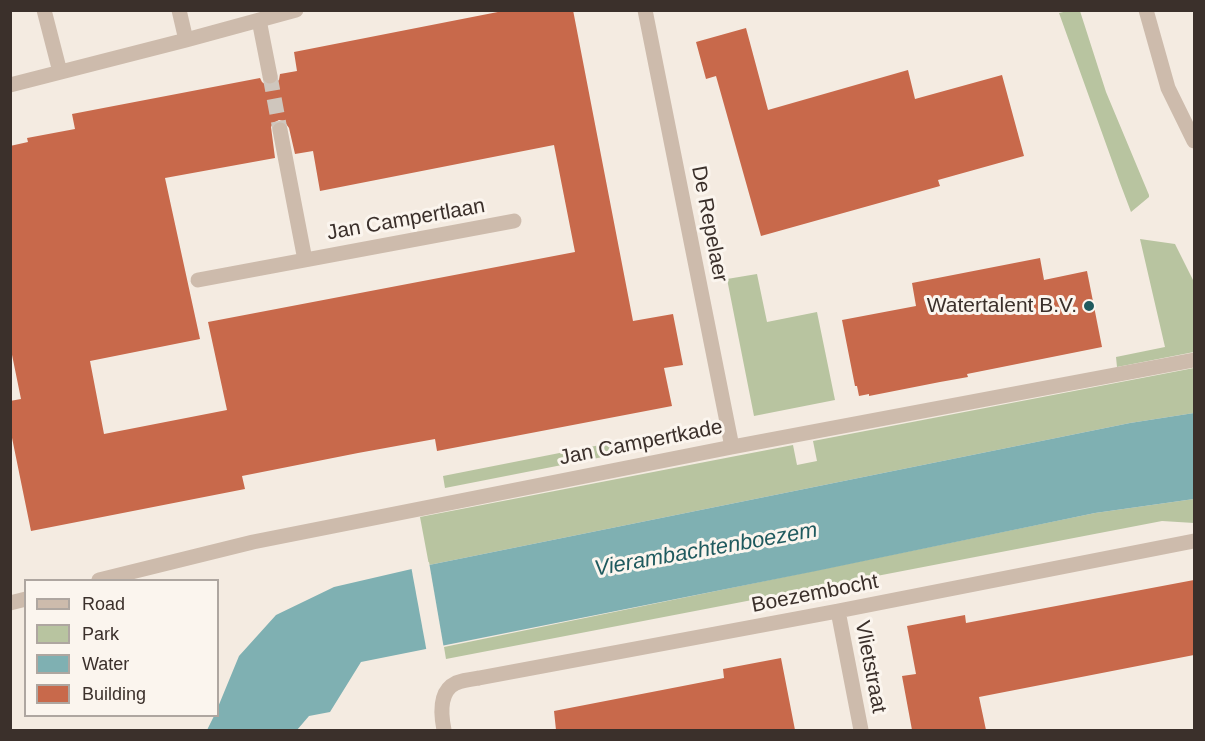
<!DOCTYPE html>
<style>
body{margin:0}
#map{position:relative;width:1205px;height:741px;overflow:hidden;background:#f4ebe1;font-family:Arial,sans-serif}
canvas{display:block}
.frame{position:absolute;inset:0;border:12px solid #3b302b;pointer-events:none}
.legend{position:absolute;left:24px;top:579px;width:195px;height:138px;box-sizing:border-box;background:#fbf5ee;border:2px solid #aea6a0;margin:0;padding:8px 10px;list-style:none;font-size:18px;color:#3b302b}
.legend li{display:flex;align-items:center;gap:12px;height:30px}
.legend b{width:30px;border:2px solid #aea6a0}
</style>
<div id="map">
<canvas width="1205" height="741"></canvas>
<div class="frame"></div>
<ul class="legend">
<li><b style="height:8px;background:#cdbbac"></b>Road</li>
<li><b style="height:16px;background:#b8c4a0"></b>Park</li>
<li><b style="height:16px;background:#7fb0b2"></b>Water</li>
<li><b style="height:16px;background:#c8694b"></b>Building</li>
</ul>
</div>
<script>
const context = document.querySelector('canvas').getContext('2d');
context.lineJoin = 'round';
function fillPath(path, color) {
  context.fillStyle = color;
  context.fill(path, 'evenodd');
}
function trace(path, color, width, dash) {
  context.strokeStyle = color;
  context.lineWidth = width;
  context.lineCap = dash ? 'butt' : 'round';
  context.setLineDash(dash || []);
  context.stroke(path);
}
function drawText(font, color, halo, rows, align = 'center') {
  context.font = font + ' Arial,sans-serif';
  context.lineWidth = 6;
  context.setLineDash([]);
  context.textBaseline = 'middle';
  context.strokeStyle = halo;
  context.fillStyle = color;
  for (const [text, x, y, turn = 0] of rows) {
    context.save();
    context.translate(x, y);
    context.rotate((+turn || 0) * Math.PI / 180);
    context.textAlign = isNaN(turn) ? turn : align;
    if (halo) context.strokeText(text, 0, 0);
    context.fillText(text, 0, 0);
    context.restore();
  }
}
const green = new Path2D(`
 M1072,10L1080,11L1106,92L1149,195V197L1131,212L1120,183L1059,13Z
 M1140,239L1175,244L1194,282V352L1117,367L1116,357L1165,347Z
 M757,274L767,322L817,312L835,400L754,416L727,279Z
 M1194,368V413L1130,423L429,565L420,517L793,445L797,465L817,461L813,441Z
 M676,430L679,442L445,488L443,476Z
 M1194,499V523L1162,521L446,659L444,647L1095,513Z`);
const water = new Path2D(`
 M1194,413V499L1095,513L816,571L361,662L330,712L309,716L297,730H207L214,716H218V707L239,656L276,615L334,587L429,565L1130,423Z`);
const pier = new Path2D(`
 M429,562L444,649L427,653L411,566Z`);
const building = new Path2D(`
 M508,10H573L633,321L673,314L683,365L664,368L672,406L437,451L435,439L358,453L242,476L245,489L31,531L10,428V401L21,399L10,345V146L28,142L27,138L75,129L72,114L260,78L262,82L266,85H272L279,80L280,74L297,71L294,52ZM279,120L284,121L289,128L295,154L313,151L320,191L554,145L575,252L208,322L227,410L104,434L90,361L200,339L165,178L275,158L271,127L273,123Z
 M746,28L768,110L908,70L915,99L1002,75L1024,156L938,180L940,186L761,236L716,76L706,79L696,42Z
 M1040,258L1044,280L1087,271L1102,347L967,374L968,377L940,382L869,396V394L859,396L857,386H855L842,320L916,306L912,283Z
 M1194,580V655L979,697L986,730H912L902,676L916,674L907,626L965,615L966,623Z
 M781,658L795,730H556L554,711L724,678L723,669Z`);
const minorTunnel = new Path2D(`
 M270,76L280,130`);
const minor = new Path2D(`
 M44,10L60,72
 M179,10L186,40
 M645,10L732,447
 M1146,10L1168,88L1194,141
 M259,20L270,76
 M10,85L186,40L296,10
 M280,130L305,260
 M198,280L514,221
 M99,580L253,542L732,447L1194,360
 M10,603L26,599
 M838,611L861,730
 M444,730C441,715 439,691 456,683C463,680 472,679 479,678L838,611L1194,541`);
const markers = [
 [1089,306,6,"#1f5a5e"]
];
const streetNames = [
 ["Jan Campertlaan",406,220,-10],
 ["De Repelaer",709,224,79],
 ["Jan Campertkade",641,443,-11],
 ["Boezembocht",815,594,-11],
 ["Vlietstraat",870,667,79]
];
const poiNames = [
 ["Watertalent B.V.",1077,306]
];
const waterNames = [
 ["Vierambachtenboezem",706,550,-10]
];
fillPath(green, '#b8c4a0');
fillPath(water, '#7fb0b2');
fillPath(pier, '#f4ebe1');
fillPath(building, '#c8694b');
trace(minorTunnel, '#cfc6bd', 15, [15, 8]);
trace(minor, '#cdbbac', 15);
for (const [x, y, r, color] of markers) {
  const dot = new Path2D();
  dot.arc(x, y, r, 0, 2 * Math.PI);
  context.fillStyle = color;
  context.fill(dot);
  trace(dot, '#fbf5ee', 2);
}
drawText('21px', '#3b302b', '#fbf5ee', streetNames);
drawText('21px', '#3b302b', '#fbf5ee', poiNames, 'right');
drawText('italic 22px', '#1f5a5e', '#fbf5ee', waterNames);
</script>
